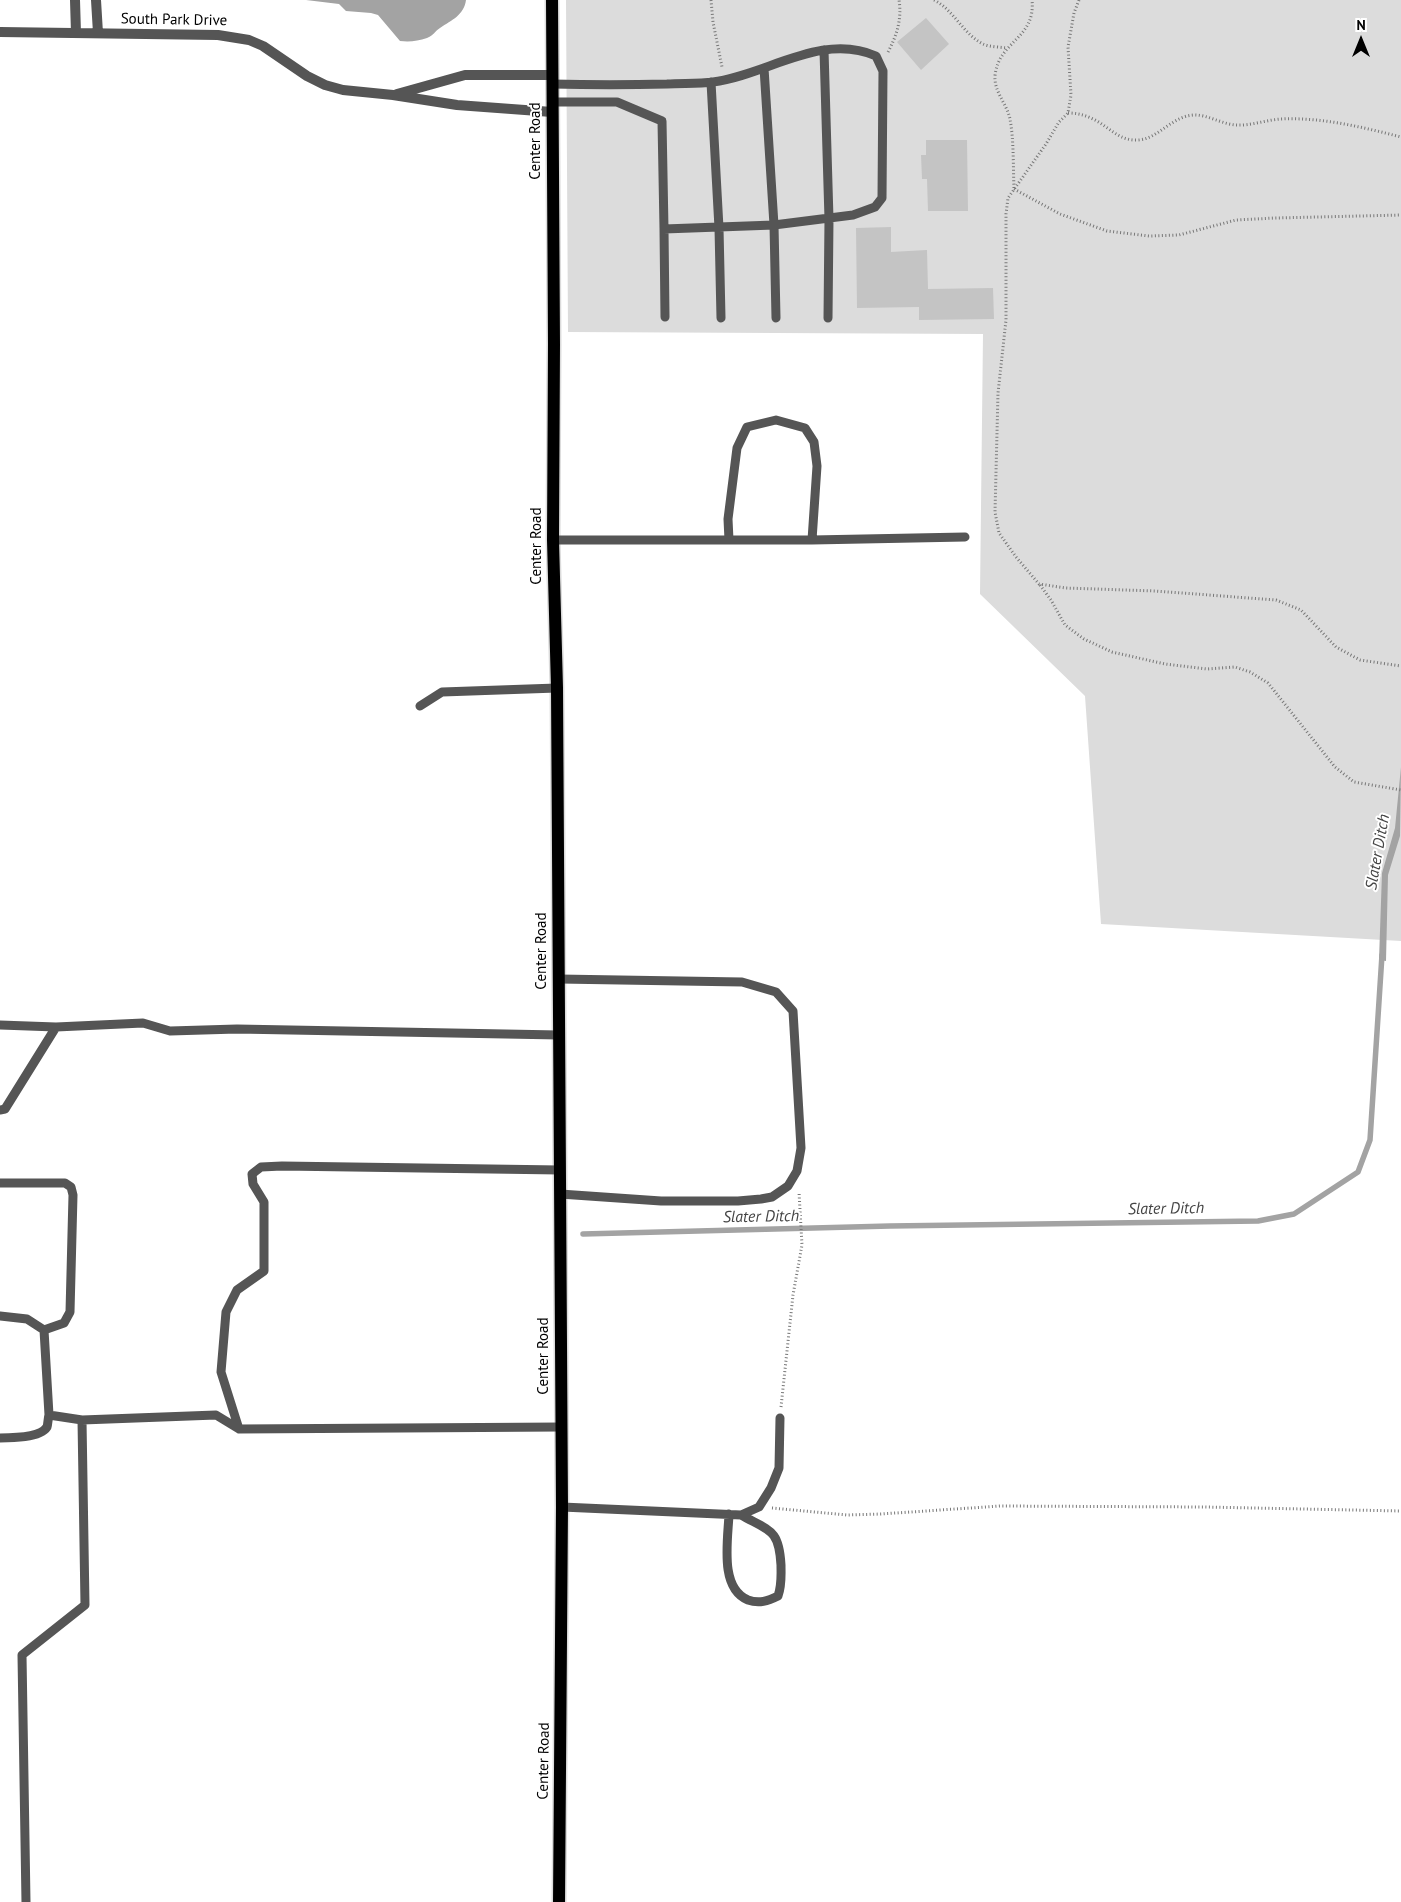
<!DOCTYPE html>
<style>
body{margin:0}
#map{position:relative;width:1401px;height:1902px;overflow:hidden;background:#fff;font-family:"PT Sans",sans-serif}
canvas{display:block}
.north{position:absolute;left:1336px;top:15px;width:50px;height:50px;-webkit-text-stroke:4px #fff;paint-order:stroke;rotate:0deg;font-size:14px;font-weight:700;line-height:20px;text-align:center;color:#000}
.north::after{content:'';display:block;margin:auto;width:18px;height:22px;background:#000;clip-path:polygon(50% 0,100% 100%,50% 72%,0 100%)}
</style>
<div id="map">
<canvas width="1401" height="1902"></canvas>
<div class="north">N</div>
</div>
<script>
const context = document.querySelector('canvas').getContext('2d');
context.lineJoin = 'round';
function fillPath(path, color) {
  context.fillStyle = color;
  context.fill(path, 'evenodd');
}
function trace(path, color, width, dash) {
  context.strokeStyle = color;
  context.lineWidth = width;
  context.lineCap = dash ? 'butt' : 'round';
  context.setLineDash(dash || []);
  context.stroke(path);
}
function drawText(font, color, halo, rows, align = 'center') {
  context.font = font + ' "PT Sans",sans-serif';
  context.lineWidth = 4;
  context.setLineDash([]);
  context.textBaseline = 'middle';
  context.strokeStyle = halo;
  context.fillStyle = color;
  for (const [text, x, y, turn = 0] of rows) {
    context.save();
    context.translate(x, y);
    context.rotate((+turn || 0) * Math.PI / 180);
    context.textAlign = isNaN(turn) ? turn : align;
    if (halo) context.strokeText(text, 0, 0);
    context.fillText(text, 0, 0);
    context.restore();
  }
}
const green = new Path2D(`
 M566,0H1401V941L1101,924L1085,696L980,594L983,334L568,332Z`);
const water = new Path2D(`
 M306,0H466C464,15 452,20 440,28C435,31 433,36 427,38C418,41 410,42 400,41L378,15L371,13L346,11L339,4Z
 M1401,767L1400,836L1388,875L1386,961L1379,960L1382,873L1395,828Z`);
const stream = new Path2D(`
 M583,1234L890,1226L1258,1221L1294,1214L1358,1172L1370,1140L1382,955`);
const building = new Path2D(`
 M926,18L949,44L921,70L897,42Z
 M926,140H967L968,211H928L927,179H922L921,155H926Z
 M891,227V252L927,250L928,289L993,288L994,319L919,320V307L857,308L856,228Z`);
const path = new Path2D(`
 M711,0L713,22L722,67
 M934,0C954,10 963,34 983,44C990,47 1000,47 1007,48
 M1079,0L1074,13L1068,47L1071,95L1068,113L1059,122L1046,144L1008,198L1006,214V320L998,393L995,512L999,533L1016,557L1039,584L1066,588L1155,591L1276,600L1301,610L1336,647L1360,660L1401,666
 M888,52C897,35 902,19 899,0
 M1068,113C1077,113 1085,115 1093,119C1108,126 1119,141 1137,140C1158,140 1172,115 1195,115C1208,115 1222,124 1236,125C1250,126 1266,120 1281,119C1321,117 1362,127 1401,137
 M1014,188C1013,166 1014,141 1010,119C1007,104 994,92 995,76C998,41 1036,39 1032,0
 M1014,189L1060,214L1107,231L1149,236L1179,235L1236,220L1275,218L1401,215
 M1040,585L1051,600L1065,625L1084,639L1112,652L1165,664L1207,669L1235,667L1250,672L1268,683L1335,767L1354,782L1401,790
 M781,1407L793,1295L802,1245L799,1192
 M772,1508L847,1515L881,1514L1000,1506L1205,1507L1401,1511`);
const service = new Path2D(`
 M824,50L829,219L828,318
 M764,68L774,225L776,318
 M711,82L719,228L721,318
 M552,102H617L662,121L664,229L774,225L853,215L875,207L882,198L883,71L876,56C821,32 767,75 713,82C698,84 682,83 667,84C629,85 591,85 552,84
 M664,229L665,317
 M553,540H812L965,537
 M729,540L728,519L737,448L747,427L776,420L805,428L814,442L817,466L812,540
 M420,706L442,692L557,688
 M559,979L742,982L776,992L793,1011L801,1148L797,1171L788,1186L772,1197L761,1199L738,1201H661L560,1194
 M0,1025L56,1027L143,1023L170,1031L237,1029L559,1035
 M0,1110L5,1109L56,1027
 M0,1183H65L71,1187L73,1195L70,1312L64,1323L44,1330
 M0,1316L27,1319L44,1330
 M49,1415L82,1420
 M239,1429L221,1372L226,1312L237,1290L264,1271V1202L253,1184L252,1174L261,1167L282,1166L560,1170
 M0,1438C11,1438 40,1438 47,1427C48,1424 48,1418 49,1415L44,1330
 M562,1507L741,1515L759,1507L771,1488L779,1468L780,1418
 M729,1514C728,1540 719,1588 748,1600C759,1604 768,1601 778,1596C782,1585 781,1576 781,1565C779,1529 770,1531 741,1515
 M26,1902L22,1655L85,1605L82,1420L216,1415L239,1429L561,1427`);
const minor = new Path2D(`
 M75,0L76,33
 M96,0L98,33
 M0,32L218,35L249,40L263,46L307,76L325,85L343,90L393,95L457,105L552,112
 M397,94L465,75H551`);
const primary = new Path2D(`
 M552,0L554,344L553,540L557,688L562,1507L559,1902`);
const streetNames = [
 ["South Park Drive",174,20,1],
 ["Center Road",536,141,-90],
 ["Center Road",537,546,-90],
 ["Center Road",542,951,-90],
 ["Center Road",544,1356,-90],
 ["Center Road",544,1761,-89]
];
const waterNames = [
 ["Slater Ditch",1378,852,-80],
 ["Slater Ditch",1166,1209,-1],
 ["Slater Ditch",761,1217,-1]
];
fillPath(green, '#dcdcdc');
fillPath(water, '#a3a3a3');
trace(stream, '#a3a3a3', 5.5);
fillPath(building, '#c4c4c4');
trace(primary, '#dbdbdb', 15);
trace(path, '#777', 3, [1, 2.5]);
trace(service, '#555', 9);
trace(minor, '#555', 10);
trace(primary, '#000', 12);
drawText('15px', '#000', '#fff', streetNames);
drawText('italic 16px', '#444', '#fff', waterNames);
</script>
